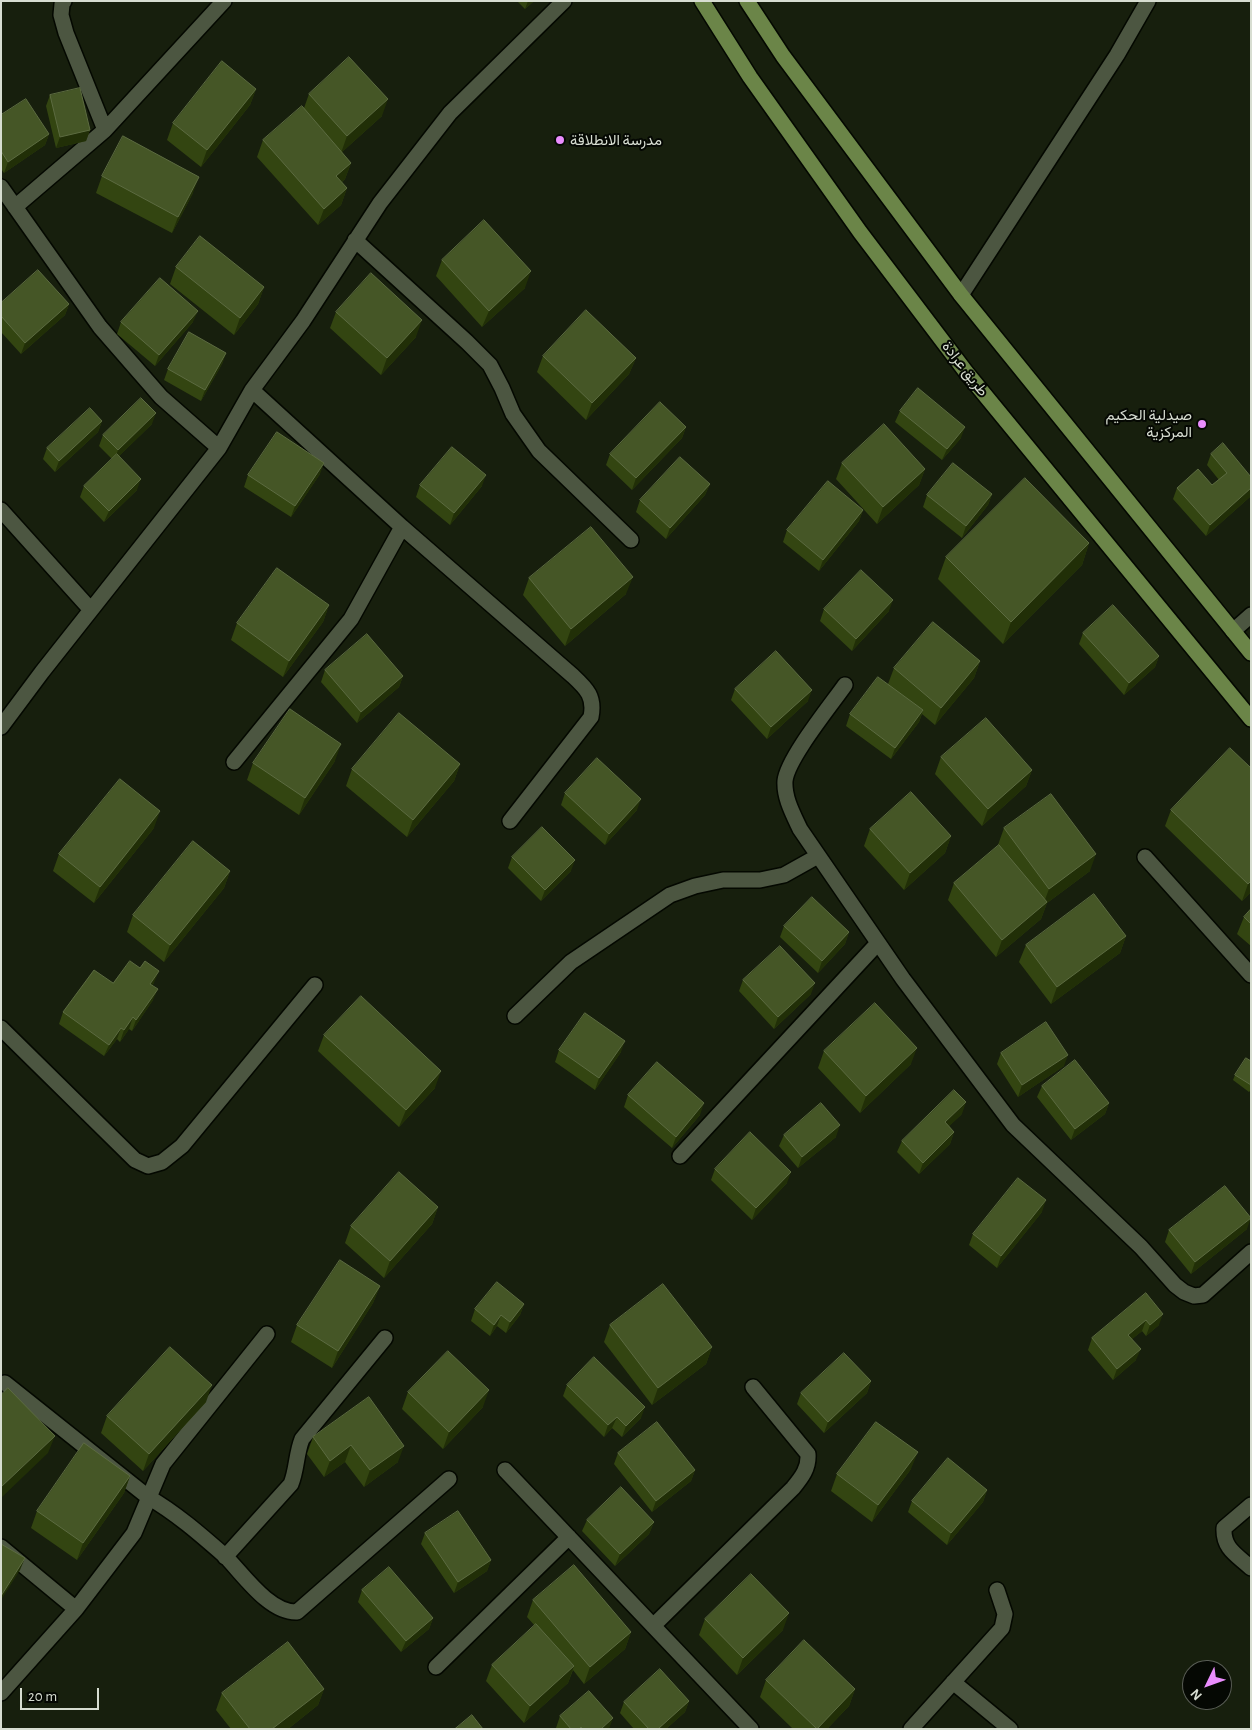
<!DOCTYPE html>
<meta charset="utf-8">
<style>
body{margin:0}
#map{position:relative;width:1252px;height:1730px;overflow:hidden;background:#171f0d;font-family:"Alegreya Sans",sans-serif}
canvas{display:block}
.frame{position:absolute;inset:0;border:2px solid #d7ddd1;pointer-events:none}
.north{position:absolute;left:1182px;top:1660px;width:50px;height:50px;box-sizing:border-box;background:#050803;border:1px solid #595d55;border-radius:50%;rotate:228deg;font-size:14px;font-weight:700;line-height:20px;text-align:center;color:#d7ddd1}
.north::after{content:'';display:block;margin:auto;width:18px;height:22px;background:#ea8dfd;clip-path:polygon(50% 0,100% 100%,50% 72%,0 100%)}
.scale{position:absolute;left:20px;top:1688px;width:79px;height:22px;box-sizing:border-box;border:2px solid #d7ddd1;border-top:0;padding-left:6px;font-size:15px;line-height:18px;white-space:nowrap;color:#d7ddd1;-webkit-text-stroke:4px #050803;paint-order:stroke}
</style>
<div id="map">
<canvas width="1252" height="1730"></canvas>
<div class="frame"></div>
<div class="north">N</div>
<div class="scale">20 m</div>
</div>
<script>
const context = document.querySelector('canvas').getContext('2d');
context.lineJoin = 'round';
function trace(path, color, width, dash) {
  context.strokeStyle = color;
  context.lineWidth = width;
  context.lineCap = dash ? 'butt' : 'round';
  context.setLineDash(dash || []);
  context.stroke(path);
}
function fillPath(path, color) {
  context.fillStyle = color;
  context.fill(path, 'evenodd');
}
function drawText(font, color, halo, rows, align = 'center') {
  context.font = font + ' "Alegreya Sans",Vazirmatn,sans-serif';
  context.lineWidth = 4;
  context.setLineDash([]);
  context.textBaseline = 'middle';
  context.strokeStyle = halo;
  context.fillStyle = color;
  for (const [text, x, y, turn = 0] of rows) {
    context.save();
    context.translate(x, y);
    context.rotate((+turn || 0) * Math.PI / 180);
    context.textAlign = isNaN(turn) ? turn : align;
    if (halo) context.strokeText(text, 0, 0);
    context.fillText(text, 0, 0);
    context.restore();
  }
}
const minor = new Path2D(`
 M64,1L62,4L61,15L66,33L105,130
 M1,187L100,327L161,397L219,448
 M15,207L105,130L224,1
 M355,240L467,342L490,365L502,388L513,414L539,451L631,540
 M961,295L1117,55L1148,1
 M252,390L402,527L573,676C587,689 595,697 591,717L510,821
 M1,510L91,610
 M1233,631L1251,615
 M845,685C831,705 787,759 785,781C784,798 793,814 800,829L903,979L1013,1125L1141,1247L1175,1285L1184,1292L1194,1296L1203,1295L1251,1252
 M1,727L42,672L219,448L252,390L303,321L380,203L450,113L564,1
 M234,762L351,619L402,527
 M1145,857L1251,975
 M515,1016L571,962L670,895L695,886L723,880H760L784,875L818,856
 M1,1028L135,1160L148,1166L162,1162L182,1146L315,985
 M680,1156L878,943
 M5,1383L148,1497C176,1513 201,1535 225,1556C243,1574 269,1613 297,1612L449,1479
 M505,1470L751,1729
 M1251,1505L1224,1528C1223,1549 1237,1555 1251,1568
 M1,1547L76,1609
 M225,1557L291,1484C297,1469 296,1454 302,1439L385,1338
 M653,1626L793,1488C802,1477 809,1468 808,1454L753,1387
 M436,1667L569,1537
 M953,1682L1010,1729
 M1,1693L76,1609L134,1533L163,1464L267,1334
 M911,1729L1002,1628L1005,1614L997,1590`);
const major = new Path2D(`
 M702,1L750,77L860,232L966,372L1251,719
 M747,1L783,56L961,295L1251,653`);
const wall = new Path2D(`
 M517,1H534L525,9Z
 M256,89L250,105L201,167L167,140L173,123Z
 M309,94L382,116L342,152L351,163L345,179L342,182L347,188L341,205L318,225L257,157L263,140L304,108Z
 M50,95L90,130L86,141L56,148L46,106Z
 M1,115L49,134L45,145L4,173L1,169Z
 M102,176L193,193L172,233L96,193Z
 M442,260L525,288L482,327L436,276Z
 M176,267L264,287L258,304L234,335L170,284Z
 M1,303L69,304L65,315L21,354L1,332Z
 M336,312L416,337L381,375L330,328Z
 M121,322H193L155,366L117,334Z
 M226,353L222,364L201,401L164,380L168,369Z
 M543,356L636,358L629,374L586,420L537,372Z
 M900,411L961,438L942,460L895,422Z
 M102,421L98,432L55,472L43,459L47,448Z
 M152,424L119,456L137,490L104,522L80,497L84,486L112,459L99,446L103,435Z
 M686,427L682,438L632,490L606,465L610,454Z
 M1211,454L1251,477V496L1206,536L1173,499L1177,488L1212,485L1219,480L1207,465Z
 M842,463L925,469L919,485L877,524L836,479Z
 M320,474L291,517L244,487L248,475Z
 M710,484L705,495L666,539L636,512L640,500Z
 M420,485L482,486L450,525L416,497Z
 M992,494L988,505L962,538L923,507L927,495Z
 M863,510L859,521L819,571L783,542L787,530Z
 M1089,543L1082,565L1003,644L938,579L946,557Z
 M529,578L626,594L565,646L523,595Z
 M329,605L323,622L283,677L231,640L237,623Z
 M824,609L889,611L852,651L820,621Z
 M1083,633L1159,656L1155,667L1124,695L1079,644Z
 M980,661L974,678L935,725L922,714L919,722L891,759L846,726L850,714L888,684L894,668Z
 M325,670L403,676L399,687L357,723L321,682Z
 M735,689L808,701L767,739L731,700Z
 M941,757L1032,770L1026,786L982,826L935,774Z
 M335,761L299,815L247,780L253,763Z
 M460,764L454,781L407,837L346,786L352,769Z
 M1251,768V892L1242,901L1165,826L1171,810Z
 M565,793L637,810L605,845L561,805Z
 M154,828L94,903L53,871L59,854Z
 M1004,828L1090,871L1047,903L1041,919L996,957L948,900L954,883L999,845H998Z
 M870,829L951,836L945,853L904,890L864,846Z
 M512,857L571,871L541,901L508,868Z
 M230,871L224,888L164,962L127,932L133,915Z
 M1251,909V946L1237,934L1244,917Z
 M784,926L849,932L845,944L818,973L780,937Z
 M1126,936L1120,953L1051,1004L1019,962L1026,945Z
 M743,980L811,994L774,1029L739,991Z
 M113,983H154L152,985L153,1000L132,1031L129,1029L120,1042L117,1039L104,1056L59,1024L63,1012Z
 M324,1035L435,1088L399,1127L318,1051Z
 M559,1050L621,1052L595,1090L555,1062Z
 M824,1051L911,1064L860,1113L818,1068Z
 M1001,1053L1064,1066L1018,1097L997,1064Z
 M1251,1061V1090L1249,1092L1233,1080L1235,1075Z
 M1042,1086L1109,1103L1105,1114L1071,1140L1037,1097Z
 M628,1095L700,1115L672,1148L624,1107Z
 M962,1114L949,1126L954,1132L950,1144L919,1174L897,1152L902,1141Z
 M784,1135L836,1137L798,1168L779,1146Z
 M715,1169L787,1183L752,1220L711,1180Z
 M438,1207L432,1224L384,1278L345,1243L351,1226Z
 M1042,1212L997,1268L969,1245L973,1234Z
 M1247,1229L1191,1274L1165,1242L1169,1230Z
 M380,1286L373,1303L332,1368L291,1342L297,1325Z
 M1146,1293L1159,1325L1146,1336L1142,1331L1132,1339L1136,1360L1113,1380L1088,1350L1092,1338Z
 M524,1304L520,1315L506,1333L497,1326L490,1336L471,1321L475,1309Z
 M610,1325L712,1347L706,1364L652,1405L604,1342Z
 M871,1381L867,1393L824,1433L797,1404L801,1393Z
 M567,1385L641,1418L622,1437L612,1428L604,1437L563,1396Z
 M408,1392L483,1407L443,1449L402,1409Z
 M369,1397L398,1462L364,1487L345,1462L324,1477L307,1454L313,1437Z
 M206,1402L143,1471L101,1433L107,1416Z
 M618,1453L695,1470L691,1481L652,1512L614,1464Z
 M911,1469L872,1522L831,1491L837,1474Z
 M130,1476L124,1493L77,1560L31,1528L37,1511Z
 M987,1490L983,1502L947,1545L908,1512L912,1501Z
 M587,1520L654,1522L649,1534L615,1566L582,1531Z
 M425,1533L491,1560L487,1571L454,1593L421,1544Z
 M362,1590L433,1618L429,1629L401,1652L358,1602Z
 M533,1600L631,1632L625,1649L584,1684L573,1670L568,1683L524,1723L486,1681L492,1665L535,1626L527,1617Z
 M705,1619L783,1630L737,1675L699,1635Z
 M766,1680L855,1689L849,1706L827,1729H793L760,1697Z
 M324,1689L318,1705L288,1729H231L216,1710L222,1693Z
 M689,1701L685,1712L666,1729H634L620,1713L624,1702Z
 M560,1716L609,1729H557L556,1728Z`);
const shadedWall = new Path2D(`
 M528,1H534L525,9Z
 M256,89L250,105L201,167L207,150Z
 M388,99L382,116L341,153L347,136Z
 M90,130L86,141L56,148L60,137Z
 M49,134L45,145L4,173L8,162Z
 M351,163L345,179L330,193L336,176Z
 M199,177L193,193L172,233L178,217Z
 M347,188L341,205L318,225L324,209Z
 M531,271L525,288L482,327L489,311Z
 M264,287L258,304L234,335L240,318Z
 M69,304L65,315L21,354L25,343Z
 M198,311L193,322L155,366L159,355Z
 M422,320L416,337L381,375L387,358Z
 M226,353L222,364L201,401L205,390Z
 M636,358L629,374L586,420L592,403Z
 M156,413L152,424L114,461L118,450Z
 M102,421L98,432L55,472L59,461Z
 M686,427L682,438L632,490L636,478Z
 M965,427L961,438L942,460L947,449Z
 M324,463L320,474L291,517L295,506Z
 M925,469L919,485L877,524L883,507Z
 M486,475L482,486L450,525L454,513Z
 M141,479L137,490L104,522L109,511Z
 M710,484L705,495L666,539L670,528Z
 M1251,488V496L1206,536L1210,525Z
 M992,494L988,505L962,538L966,526Z
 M863,510L859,521L819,571L823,560Z
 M1089,543L1082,565L1003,644L1011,622Z
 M633,577L626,594L565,646L571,629Z
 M893,600L889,611L852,651L856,639Z
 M329,605L323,622L283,677L289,661Z
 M1159,656L1155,667L1124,695L1129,683Z
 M980,661L974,678L935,725L941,708Z
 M403,676L399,687L357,723L361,712Z
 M812,690L808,701L767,739L771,727Z
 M923,710L919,722L891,759L895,748Z
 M341,744L335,761L299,815L305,798Z
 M460,764L454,781L407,837L413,820Z
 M1032,770L1026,786L982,826L988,809Z
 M641,799L637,810L605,845L609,834Z
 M160,811L154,828L94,903L100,887Z
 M951,836L945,853L904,890L910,873Z
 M1096,854L1090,871L1047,903L1041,919L996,957L1002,940L1043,905L1049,889Z
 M575,860L571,871L541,901L545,890Z
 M230,871L224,888L164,962L170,945Z
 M1251,881V892L1242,901L1248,884Z
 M849,932L845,944L818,973L822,961Z
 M1126,936L1120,953L1051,1004L1057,987Z
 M159,971L154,983L146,995L150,984Z
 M815,983L811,994L774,1029L778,1017Z
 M158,989L153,1000L132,1031L136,1020Z
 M133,1017L129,1029L120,1042L124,1030Z
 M121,1028L117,1039L104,1056L109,1045Z
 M625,1041L621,1052L595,1090L599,1078Z
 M917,1048L911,1064L860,1113L866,1096Z
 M1068,1055L1064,1066L1018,1097L1022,1085Z
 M441,1071L435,1088L399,1127L406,1110Z
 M966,1102L962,1114L941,1134L945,1122Z
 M704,1103L700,1115L672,1148L676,1137Z
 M1109,1103L1105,1114L1071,1140L1075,1129Z
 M840,1125L836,1137L798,1168L802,1157Z
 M954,1132L950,1144L919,1174L923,1163Z
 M791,1172L787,1183L752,1220L756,1208Z
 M1046,1200L1042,1212L997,1268L1001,1256Z
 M438,1207L432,1224L384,1278L390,1261Z
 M1251,1218L1247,1229L1191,1274L1195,1262Z
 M380,1286L373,1303L332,1368L338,1351Z
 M524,1304L520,1315L506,1333L510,1322Z
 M1163,1314L1159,1325L1146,1336L1150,1325Z
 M501,1315L497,1326L490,1336L494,1325Z
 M1146,1320L1142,1331L1124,1346L1128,1335Z
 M712,1347L706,1364L652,1405L658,1388Z
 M1141,1349L1136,1360L1113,1380L1117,1369Z
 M871,1381L867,1393L824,1433L828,1422Z
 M212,1385L206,1402L143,1471L149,1454Z
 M489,1390L483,1407L443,1449L449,1432Z
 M645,1407L641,1418L622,1437L626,1426Z
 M617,1417L612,1428L604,1437L608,1425Z
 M55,1436L48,1453L1,1498V1487Z
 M351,1445L345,1462L324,1477L330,1461Z
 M404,1446L398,1462L364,1487L370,1470Z
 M918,1452L911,1469L872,1522L878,1505Z
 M695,1470L691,1481L652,1512L656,1501Z
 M130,1476L124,1493L77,1560L83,1543Z
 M987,1490L983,1502L947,1545L951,1533Z
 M654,1522L649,1534L615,1566L620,1554Z
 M25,1558L20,1570L1,1600V1596Z
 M491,1560L487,1571L454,1593L458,1582Z
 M789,1613L783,1630L737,1675L743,1658Z
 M433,1618L429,1629L401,1652L406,1641Z
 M631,1632L625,1649L584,1684L590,1667Z
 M574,1666L568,1683L524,1723L530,1706Z
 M324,1689L318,1705L288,1729H272Z
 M855,1689L849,1706L827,1729H817Z
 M689,1701L685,1712L666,1729H658Z
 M613,1718L609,1729H601Z`);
const building = new Path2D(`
 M349,57L388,99L347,136L309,94Z
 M222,61L256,89L207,150L173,123Z
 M80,88L90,130L60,137L50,95Z
 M26,99L49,134L8,162L1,151V115Z
 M302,106L351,163L336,176L347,188L324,209L263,140Z
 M123,136L199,177L178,217L102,176Z
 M484,220L531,271L489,311L442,260Z
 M200,236L264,287L240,318L176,267Z
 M38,270L69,304L25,343L1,316V303Z
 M371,273L422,320L387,358L336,312Z
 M160,278L198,311L159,355L121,322Z
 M586,310L636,358L592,403L543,356Z
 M189,332L226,353L205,390L168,369Z
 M918,388L965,427L947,449L900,411Z
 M141,398L156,413L118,450L103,435Z
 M660,402L686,427L636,478L610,454Z
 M90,408L102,421L59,461L47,448Z
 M884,424L925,469L883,507L842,463Z
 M277,432L324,463L295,506L248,475Z
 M1223,443L1251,477V488L1210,525L1177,488L1198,469L1212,485L1227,473L1211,454Z
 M452,447L486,475L454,513L420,485Z
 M117,454L141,479L109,511L84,486Z
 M680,457L710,484L670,528L640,500Z
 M953,463L992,494L966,526L927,495Z
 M1025,478L1089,543L1011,622L946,557Z
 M828,481L863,510L823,560L787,530Z
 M591,527L633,577L571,629L529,578Z
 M277,568L329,605L289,661L237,623Z
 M861,570L893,600L856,639L824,609Z
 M1113,605L1159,656L1129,683L1083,633Z
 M933,622L980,661L941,708L894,668Z
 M367,634L403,676L361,712L325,670Z
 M776,651L812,690L771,727L735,689Z
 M878,677L923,710L895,748L850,714Z
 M290,709L341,744L305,798L253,763Z
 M399,713L460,764L413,820L352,769Z
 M986,718L1032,770L988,809L941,757Z
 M1230,748L1251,768V881L1248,884L1171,810Z
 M597,758L641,799L609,834L565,793Z
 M120,779L160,811L100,887L59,854Z
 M911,792L951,836L910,873L870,829Z
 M1051,794L1096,854L1049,889L1004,828Z
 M542,827L575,860L545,890L512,857Z
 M193,841L230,871L170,945L133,915Z
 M999,845L1047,902L1002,940L954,883Z
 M1094,894L1126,936L1057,987L1026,945Z
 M812,897L849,932L822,961L784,926Z
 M1251,909V924L1244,917Z
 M780,946L815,983L778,1017L743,980Z
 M130,961L140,968L145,961L159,971L150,984L158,989L136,1020L133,1017L124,1030L121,1028L109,1045L63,1012L94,970L113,983Z
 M361,996L441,1071L406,1110L324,1035Z
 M875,1003L917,1048L866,1096L824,1051Z
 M585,1013L625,1041L599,1078L559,1050Z
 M1046,1022L1068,1055L1022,1085L1001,1053Z
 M1246,1058L1251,1061V1085L1235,1075Z
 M1075,1060L1109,1103L1075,1129L1042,1086Z
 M657,1062L704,1103L676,1137L628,1095Z
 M954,1090L966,1102L945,1122L954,1132L923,1163L902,1141Z
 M821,1103L840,1125L802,1157L784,1135Z
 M750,1132L791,1172L756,1208L715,1169Z
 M399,1172L438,1207L390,1261L351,1226Z
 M1018,1178L1046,1200L1001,1256L973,1234Z
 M1225,1186L1251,1218L1195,1262L1169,1230Z
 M340,1260L380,1286L338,1351L297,1325Z
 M497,1282L524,1304L510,1322L501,1315L494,1325L475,1309Z
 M663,1284L712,1347L658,1388L610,1325Z
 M1146,1293L1163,1314L1150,1325L1146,1320L1128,1335L1141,1349L1117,1369L1092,1338Z
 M170,1347L212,1385L149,1454L107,1416Z
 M448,1351L489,1390L449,1432L408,1392Z
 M844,1353L871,1381L828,1422L801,1393Z
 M594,1357L645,1407L626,1426L617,1417L608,1425L567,1385Z
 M8,1388L55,1436L1,1487V1395Z
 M369,1397L404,1446L370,1470L351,1445L330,1461L313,1437Z
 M657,1422L695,1470L656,1501L618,1453Z
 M876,1422L918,1452L878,1505L837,1474Z
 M84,1443L130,1476L83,1543L37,1511Z
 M948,1458L987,1490L951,1533L912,1501Z
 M621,1487L654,1522L620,1554L587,1520Z
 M458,1511L491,1560L458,1582L425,1533Z
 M1,1544L25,1558L1,1596Z
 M574,1565L631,1632L590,1667L533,1600Z
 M389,1567L433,1618L406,1641L362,1590Z
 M751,1574L789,1613L743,1658L705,1619Z
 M536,1624L574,1666L530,1706L492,1665Z
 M804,1640L855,1689L817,1729L766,1680Z
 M288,1642L324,1689L272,1729H250L222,1693Z
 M660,1669L689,1701L658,1729H649L624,1702Z
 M589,1691L613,1718L601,1729H583L581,1727L579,1729H571L560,1716Z
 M472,1715L483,1729H455Z`);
const markers = [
 [560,140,5,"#ea8dfd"],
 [1202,424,5,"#ea8dfd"]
];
const poiNames = [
 ["مدرسة الانطلاقة",570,140],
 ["صيدلية الحكيم",1192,415,"right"],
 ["المركزية",1192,432,"right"]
];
const streetNames = [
 ["طريق عرادة",965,369,52]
];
trace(minor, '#040800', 18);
trace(major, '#040800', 18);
trace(minor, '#4c5641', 15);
trace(major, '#6b8548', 15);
fillPath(wall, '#334511');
fillPath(shadedWall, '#212f07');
fillPath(building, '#455626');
trace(building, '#5c6b41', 1);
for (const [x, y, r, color] of markers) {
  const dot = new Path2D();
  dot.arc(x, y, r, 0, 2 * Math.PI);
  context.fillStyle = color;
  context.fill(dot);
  trace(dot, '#050803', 2);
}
drawText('15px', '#d7ddd1', '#050803', poiNames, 'left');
drawText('15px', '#d7ddd1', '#050803', streetNames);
</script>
